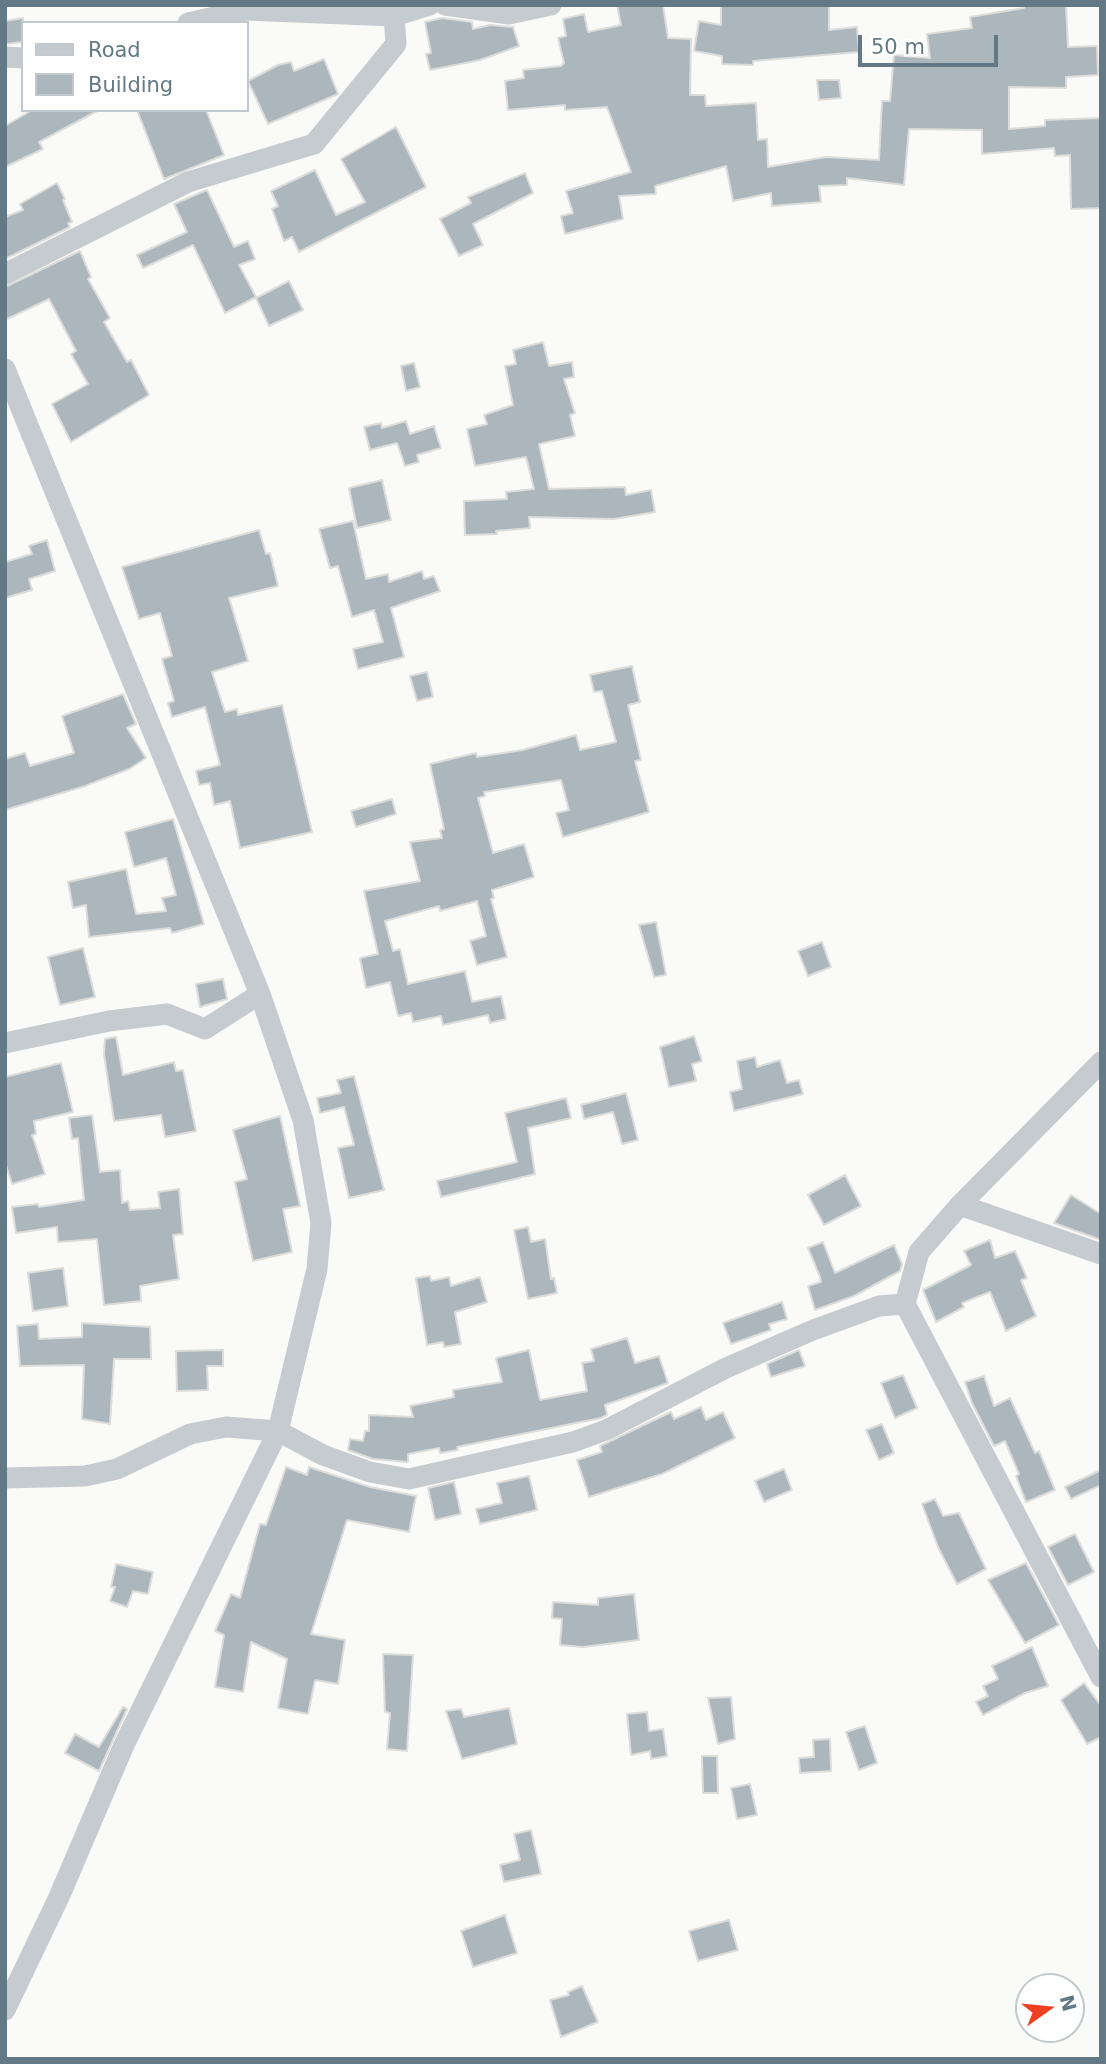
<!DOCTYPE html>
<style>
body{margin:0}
#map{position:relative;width:1106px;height:2064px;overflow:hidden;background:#fafaf8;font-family:"DejaVu Sans",sans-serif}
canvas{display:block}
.frame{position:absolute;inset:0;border:7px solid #637985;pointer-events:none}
.legend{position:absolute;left:21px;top:21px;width:228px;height:91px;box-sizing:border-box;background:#fff;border:2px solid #c1c9ce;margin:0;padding:9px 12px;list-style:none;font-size:21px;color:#637985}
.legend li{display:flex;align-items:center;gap:14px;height:35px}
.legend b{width:35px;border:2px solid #c1c9ce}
.north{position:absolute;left:1015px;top:1973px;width:70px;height:70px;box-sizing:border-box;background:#fff;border:2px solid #c1c9ce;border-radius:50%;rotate:75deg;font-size:19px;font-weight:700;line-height:28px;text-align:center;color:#637985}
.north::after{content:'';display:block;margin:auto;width:24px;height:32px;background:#ef4022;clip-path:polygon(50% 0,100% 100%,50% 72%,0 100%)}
.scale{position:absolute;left:858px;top:35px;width:140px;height:32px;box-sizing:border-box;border:4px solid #637985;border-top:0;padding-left:9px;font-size:21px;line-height:24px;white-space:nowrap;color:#637985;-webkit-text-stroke:5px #fff;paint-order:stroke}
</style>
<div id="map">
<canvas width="1106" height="2064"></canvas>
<div class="frame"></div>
<ul class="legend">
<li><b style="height:9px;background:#c5cbce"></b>Road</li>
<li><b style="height:19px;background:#abb7bc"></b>Building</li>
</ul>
<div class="north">N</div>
<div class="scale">50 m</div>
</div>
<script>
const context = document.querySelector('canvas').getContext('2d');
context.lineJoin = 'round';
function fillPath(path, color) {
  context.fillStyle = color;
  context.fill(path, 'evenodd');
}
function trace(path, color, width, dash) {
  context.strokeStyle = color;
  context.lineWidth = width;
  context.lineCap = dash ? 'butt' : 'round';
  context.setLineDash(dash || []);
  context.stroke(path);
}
const building = new Path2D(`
 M617,5H663L668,38L691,39L690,95H705L706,106L756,103L758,140L767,139L768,167L826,157L879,160L882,101H890L894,55L930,58L927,34L972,28L970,17L1024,8V5H1066L1068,47L1097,46L1098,75L1066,77V88L1009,87V129L1045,126V120L1101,118V208L1071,209L1070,155L1055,156L1054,148L982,154V130L909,129L904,185L847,178V185L819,186L821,202L772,206L771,193L733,201L726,166L655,186L656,194L619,196L623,219L565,234L561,216L573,213L566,191L631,172L607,107L565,110V105L508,110L505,81L524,78L523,70L561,66L564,63L558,38L566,36L563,19L584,14L588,32L621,25Z
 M721,5H829V30L857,27L859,52L753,61V65L722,64V56L694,51L699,21L721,25Z
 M23,18V42L5,44V21Z
 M442,18L472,22L473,29L490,25L513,27L519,46L480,60L430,70L426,54L431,53L425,22Z
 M324,59L338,94L268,124L248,81L278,65L291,62L294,71Z
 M817,80H839L841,98L819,100Z
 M32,110H99L39,142L43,149L5,167V126Z
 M137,110H206L224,155L164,179Z
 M396,127L426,187L299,252L292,237L284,241L272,209L278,206L271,191L315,170L336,215L365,202L341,159Z
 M525,173L533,193L473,224L483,245L459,256L440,219L471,203L468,197Z
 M57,183L65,199L63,200L72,222L68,223L70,227L5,259V217L23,210L20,204Z
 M207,190L234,247L248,241L255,259L239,265L256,297L225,313L193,245L143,268L137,255L187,232L174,204Z
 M80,251L91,277L88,279L110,318L104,322L127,362L131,360L149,395L71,442L52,404L88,384L71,354L76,351L49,299L5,320V287Z
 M289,281L303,310L269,326L256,298Z
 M543,342L549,366L572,362L574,377L564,379L575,413L570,415L575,436L539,444L549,489L625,487L626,495L651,490L655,512L614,519L529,517L530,528L496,531L497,534L465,535L464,501L507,499L506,492L534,489L526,457L475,466L467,429L487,424L484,415L513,405L505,366L516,364L513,350Z
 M414,363L420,387L406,391L401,366Z
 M406,421L410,434L434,426L441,448L417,455L419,462L405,466L397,443L370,450L364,427L381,423L382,428Z
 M382,480L391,520L357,528L349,488Z
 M353,521L366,579L388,574L389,582L422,571L424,579L434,576L440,591L391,608L404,657L358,669L353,649L383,642L374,610L352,617L338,566L330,568L319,529Z
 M259,530L266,554L270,553L278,586L229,598L248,661L212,672L225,712L237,709L238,715L282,705L312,832L240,848L230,801L214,805L210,783L199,785L196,771L220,765L205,707L172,717L168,703L174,701L162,659L172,656L160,613L139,619L122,567Z
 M47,540L55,571L29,579L32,590L5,598V562L32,554L29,546Z
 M632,666L640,702L628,705L641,760L635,761L649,812L563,837L556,813L569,810L561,780L484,792L485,796L478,798L493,853L524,844L534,877L492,890L494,898L491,899L507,957L477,965L470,941L486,936L477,901L440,911L439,906L385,921L393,951L400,949L408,984L465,971L472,1002L501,996L506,1019L490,1023L488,1015L443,1025L441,1016L413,1022L411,1013L398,1016L390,982L366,988L360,958L378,954L364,891L420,881L410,842L442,838L440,830L444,829L430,764L476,753L477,757L523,750L576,735L580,750L616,742L602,691L594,692L590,675Z
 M427,672L433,697L417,701L410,676Z
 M123,694L136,724L127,728L146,758L129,769L85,786L5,810V759L25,753L30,766L74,753L62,716Z
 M392,799L396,814L356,827L351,811Z
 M173,819L204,924L172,933L170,928L89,937L86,905L73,908L68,882L126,869L136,914L166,911L162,898L176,895L166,858L134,867L125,832Z
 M656,922L666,975L654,977L639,925Z
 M822,942L831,967L808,976L798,951Z
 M83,948L95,997L60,1005L48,957Z
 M223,979L227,999L200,1007L196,984Z
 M694,1036L702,1061L692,1064L696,1081L669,1087L660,1047Z
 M116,1037L123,1075L174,1062L176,1071L183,1070L196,1131L165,1137L161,1115L114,1121L104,1054L105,1039Z
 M755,1057L757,1067L780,1060L787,1083L799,1080L803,1094L734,1111L730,1092L742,1089L737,1061Z
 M61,1063L73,1112L34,1121L36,1134L32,1135L45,1174L12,1184L5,1162V1077Z
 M354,1076L384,1190L349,1198L338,1148L354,1145L344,1107L320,1113L317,1098L341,1093L337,1080Z
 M626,1093L638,1140L622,1144L613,1112L584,1119L581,1105Z
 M566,1098L571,1118L528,1128L535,1174L441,1197L437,1181L517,1162L505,1113Z
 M92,1115L100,1172L120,1170L122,1203L128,1201L130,1210L160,1208L158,1192L179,1189L183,1234L173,1235L179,1279L140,1286L141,1301L104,1305L97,1239L58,1242L57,1227L16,1233L12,1207L38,1204L39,1207L84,1200L78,1138L72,1139L69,1118Z
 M280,1116L300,1206L283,1209L292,1252L253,1261L235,1182L247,1179L233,1130Z
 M845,1175L861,1206L824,1225L808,1195Z
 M1071,1195L1101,1214V1240L1054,1223Z
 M528,1227L531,1242L545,1239L551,1279L554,1278L557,1293L528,1299L514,1230Z
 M990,1240L995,1258L1015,1251L1027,1278L1021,1280L1036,1316L1006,1331L990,1292L962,1303L964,1307L936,1322L923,1290L971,1265L964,1251Z
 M823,1242L835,1273L894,1245L902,1264L900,1271L854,1296L815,1310L808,1286L821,1282L820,1277L808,1248Z
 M63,1268L68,1306L33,1311L28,1273Z
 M430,1276L431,1281L449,1277L451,1286L480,1277L487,1302L455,1312L461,1344L444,1347L443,1342L427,1345L416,1278Z
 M782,1302L787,1319L769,1324L771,1330L731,1344L723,1323Z
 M82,1323L150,1327L151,1359H114L110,1424L82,1419L84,1365L20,1366L17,1326L38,1324L39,1339L82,1337Z
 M627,1338L635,1363L659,1356L668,1383L605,1405L607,1415L601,1418L457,1447L458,1450L440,1453L439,1448L408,1454V1462L373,1459L348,1450L350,1439L363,1441L365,1431H369V1415L413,1417L410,1406L454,1397L453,1390L502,1382L496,1358L529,1350L540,1400L587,1391L582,1363L594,1361L591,1349Z
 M223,1350V1366H207L208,1390L177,1391L176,1351Z
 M799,1350L805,1366L771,1377L767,1364Z
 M903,1375L917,1408L895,1418L881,1383Z
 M984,1376L994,1406L1010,1398L1035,1453L1039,1451L1055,1490L1026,1502L1016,1476L1019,1474L1005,1441L994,1446L972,1403L965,1382Z
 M701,1407L706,1420L723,1412L735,1438L662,1474L589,1497L577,1460L602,1452L600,1446L671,1412L674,1419Z
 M882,1424L894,1453L879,1460L866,1430Z
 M286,1467L307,1475L309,1467L370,1487L416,1496L409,1532L347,1520L311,1634L345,1640L338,1684L315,1680L308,1714L278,1708L287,1659L251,1642L243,1692L215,1687L224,1635L215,1631L231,1594L240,1598L260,1524L266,1525Z
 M784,1469L792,1490L764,1502L755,1481Z
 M1101,1470V1485L1071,1499L1065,1487Z
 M529,1476L537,1510L480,1524L476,1509L502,1503L497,1483Z
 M454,1482L461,1514L435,1520L428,1488Z
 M935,1499L943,1516L959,1513L986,1569L957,1584L938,1547L922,1504Z
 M1075,1534L1094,1572L1068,1585L1048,1547Z
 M1026,1563L1059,1625L1025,1643L988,1580Z
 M116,1564L153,1572L148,1594L133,1591L127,1607L110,1601L115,1587H111Z
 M634,1594L639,1640L583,1647L560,1645L562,1619L552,1618L553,1602L598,1605V1598Z
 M1032,1647L1048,1686L1025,1693L983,1715L976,1702L988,1696L983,1686L998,1679L992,1666Z
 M383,1654L413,1655L407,1751L387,1749L390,1713L385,1712Z
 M1084,1683L1101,1706V1737L1087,1744L1061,1700Z
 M731,1697L735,1739L718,1744L708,1698Z
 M123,1707L127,1709L99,1771L65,1753L75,1734L99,1747Z
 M509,1708L517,1744L462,1759L446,1711L461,1709L464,1717Z
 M647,1712L649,1731L663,1729L667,1756L651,1759L650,1751L631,1755L627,1714Z
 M865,1726L877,1763L859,1770L846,1732Z
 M830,1739L831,1771L800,1773L799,1758L814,1757L813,1740Z
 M702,1756H717L718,1793H703Z
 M750,1784L757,1815L737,1819L731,1788Z
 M531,1830L541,1874L504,1882L500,1865L520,1860L514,1834Z
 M505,1915L517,1953L473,1967L461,1931Z
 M729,1920L738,1950L698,1961L689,1931Z
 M582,1986L598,2022L561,2037L550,2000L569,1995L568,1992Z`);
const minor = new Path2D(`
 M445,5L509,14L551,5
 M188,23L245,10L394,16
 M5,57L23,58
 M5,274L188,182L314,144L396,44L394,16L430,5
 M5,369L260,994L303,1120L321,1223L317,1269L278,1431L226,1427L190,1434L117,1469L85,1476L5,1478
 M5,1043L109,1021L167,1014L205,1029L260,994
 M960,1205L1101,1062
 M905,1304L1101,1677
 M5,2010L59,1897L124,1745L278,1431L323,1455L370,1472L409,1479L573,1442L606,1430L726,1368L813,1330L879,1306L905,1304L919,1252L960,1205L1101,1254`);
fillPath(building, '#abb7bc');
trace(building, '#dcdcda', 2);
trace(minor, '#c5cbce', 21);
</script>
